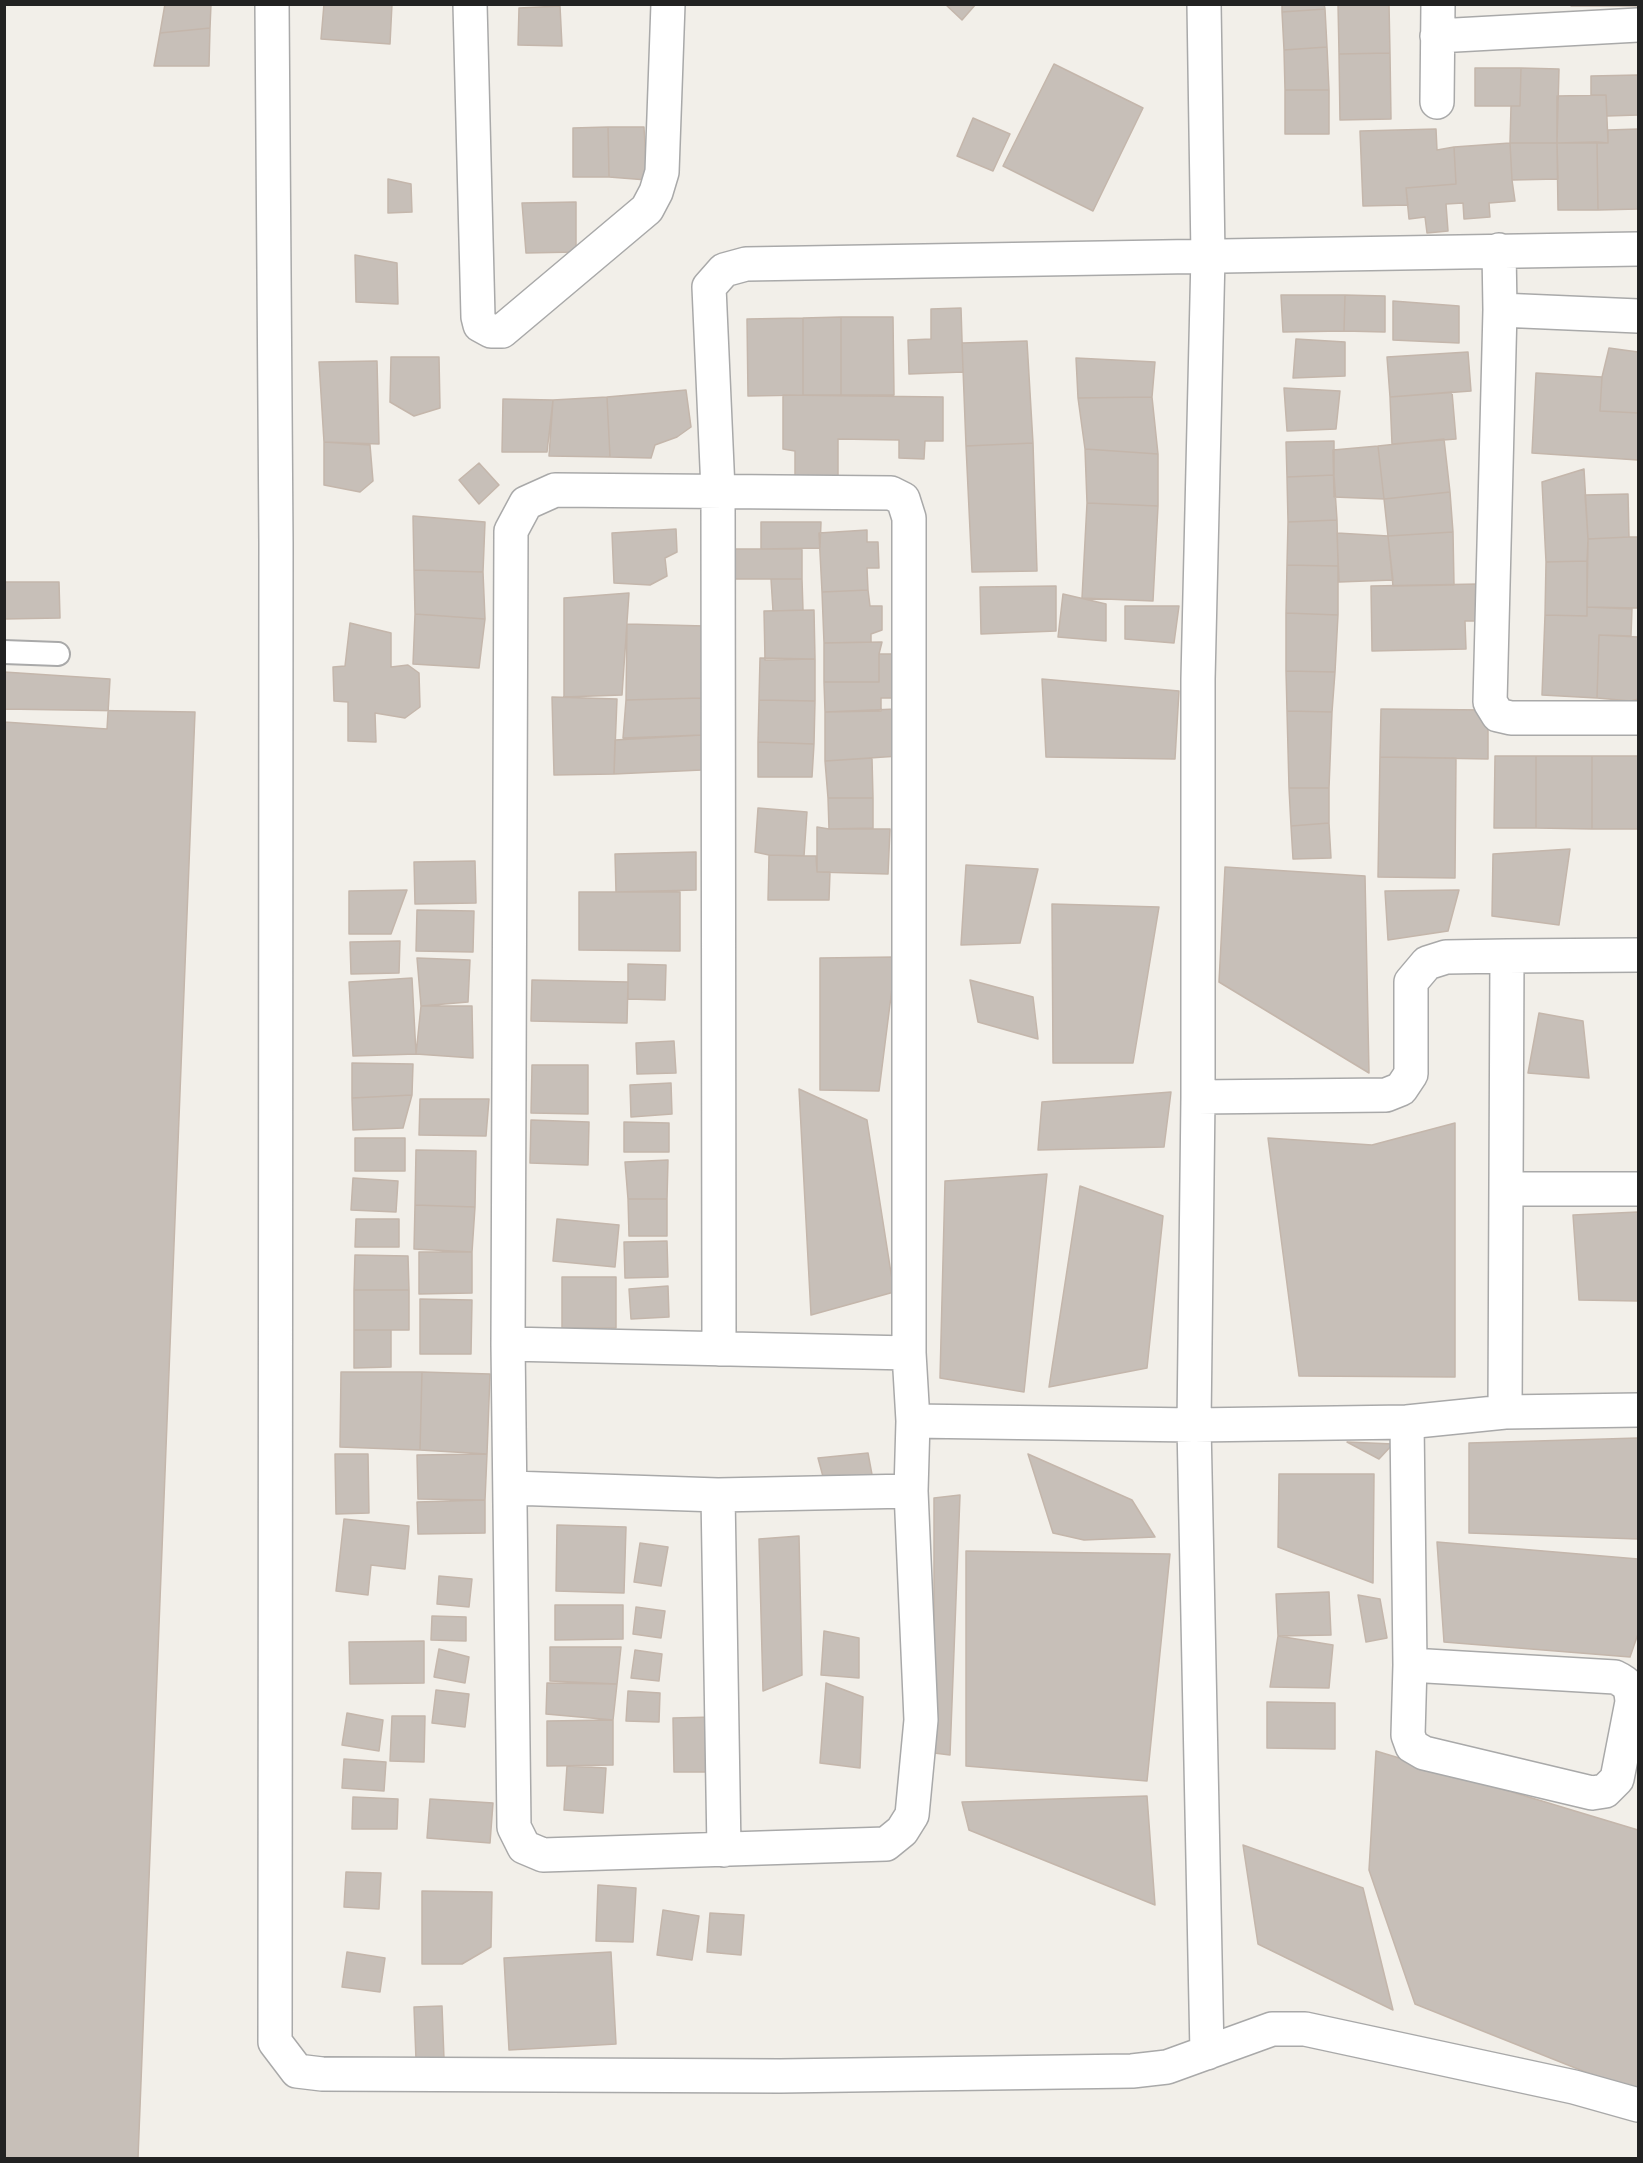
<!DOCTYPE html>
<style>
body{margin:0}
#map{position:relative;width:1643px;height:2163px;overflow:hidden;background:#f2efe9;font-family:"Work Sans",sans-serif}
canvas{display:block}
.frame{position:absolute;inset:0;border:6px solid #222;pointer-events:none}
</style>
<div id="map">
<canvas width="1643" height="2163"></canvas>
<div class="frame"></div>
</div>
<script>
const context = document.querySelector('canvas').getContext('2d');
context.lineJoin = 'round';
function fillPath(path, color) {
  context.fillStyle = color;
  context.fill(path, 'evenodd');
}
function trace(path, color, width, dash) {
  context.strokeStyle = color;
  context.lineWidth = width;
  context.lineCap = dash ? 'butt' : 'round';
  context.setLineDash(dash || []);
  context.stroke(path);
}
const building = new Path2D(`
 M165,4H211L210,28L160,33Z
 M324,4H392L390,44L321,39Z
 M945,4H976L962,20Z
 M1282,4H1324L1325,9L1282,12Z
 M1338,4H1389L1390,53L1339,54Z
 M1571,4H1638V6H1571Z
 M560,6L562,46L518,45L519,8Z
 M1325,9L1327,47L1284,50L1282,12Z
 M210,28L209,66H154L160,33Z
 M1327,47L1329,90H1285L1284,50Z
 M1390,53L1391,119L1340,120L1339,54Z
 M1054,64L1143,108L1093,211L1003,166Z
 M1475,68H1521L1520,106H1475Z
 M1521,68L1559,69L1557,143H1510L1511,106H1520Z
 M1638,75V115L1607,116L1606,95H1591V76Z
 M1285,90H1329V134H1285Z
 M1606,95L1608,143H1557V96Z
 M973,118L1010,134L993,171L957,156Z
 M608,127L609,177H573V128Z
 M608,127H644L647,180L609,177Z
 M1436,129L1437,150L1454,147L1456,184L1406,188L1408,205L1363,206L1360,131Z
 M1638,129V209L1598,210L1597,142L1608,143V130Z
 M1597,142L1598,210H1558L1557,143Z
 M1510,143L1512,180L1515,201L1489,203L1490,217L1464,219L1463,203L1446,204L1448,231L1427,233L1425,217L1409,219L1406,188L1456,184L1454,147Z
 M1510,143H1557L1558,179L1512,180Z
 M388,179L411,184L412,212L388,213Z
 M576,202V252L526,253L522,203Z
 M355,255L397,263L398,304L356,302Z
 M1281,295H1345L1344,331L1283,332Z
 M1345,295L1385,296V332L1344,331Z
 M1393,301L1459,306V343L1393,340Z
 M961,308L963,372L909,374L908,340L931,339V309Z
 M841,317V395H803V318Z
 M841,317H893L894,395H841Z
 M803,318V395L748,396L747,319Z
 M1296,339L1345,342V376L1293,378Z
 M1027,341L1033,443L966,446L962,343Z
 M1609,348L1638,352V413L1600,411L1602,377Z
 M1468,352L1471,391L1390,397L1387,357Z
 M391,357H439L440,408L414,416L390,402Z
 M1076,358L1155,362L1152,397L1078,398Z
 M377,361L379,444L324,442L319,362Z
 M1536,373L1602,377L1600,411L1638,413V460L1532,453Z
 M1284,388L1340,391L1336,429L1287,431Z
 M686,390L691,427L677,437L655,445L651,458L610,457L607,397Z
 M1452,392L1456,439L1392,444L1390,397Z
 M783,395L943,397V441H925L924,459L899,458V440L838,439V478L795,477V451L783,449Z
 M607,397L610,457L549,456L553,400Z
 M1152,397L1158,454L1085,449L1078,398Z
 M503,399L553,400L547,452H502Z
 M1444,439L1450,492L1384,499L1378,446Z
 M1334,441V475L1287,477L1286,442Z
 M324,442L370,445L373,481L360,492L324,485Z
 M1033,443L1037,571L972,572L966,446Z
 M1378,446L1384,499L1334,497L1333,450Z
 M1085,449L1158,454V506L1087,503Z
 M479,463L499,485L479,504L459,480Z
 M1584,469L1588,539L1587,561L1546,562L1542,482Z
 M1334,475L1337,520L1288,522L1287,477Z
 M1450,492L1453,532L1388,536L1384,499Z
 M1628,494L1629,537L1588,539L1585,495Z
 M1087,503L1158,506L1153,601L1082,598Z
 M413,516L485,522L483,572L414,570Z
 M1337,520L1338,566L1287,565L1288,522Z
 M761,522H821L820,548L761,549Z
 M676,529L677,552L665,558L667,576L650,585L614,583L612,533Z
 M867,530V542H878L879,568H867L868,590L822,592L819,533Z
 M1453,532L1454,585L1393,586L1388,536Z
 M1337,533L1388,536L1393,580L1339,582Z
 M1629,537H1638V608L1587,607L1588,539Z
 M732,549H802V579H732Z
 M1587,561V616L1545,615L1546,562Z
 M1287,565L1338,566V615L1286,613Z
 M414,570L483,572L485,619L415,614Z
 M771,579H802L803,610L773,611Z
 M4,582H59L60,618L4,619Z
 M1479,584L1480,621H1465L1466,649L1372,651L1371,586Z
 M1056,586V631L981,634L980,587Z
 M868,590L870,606H882V630L871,634V642L824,643L822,592Z
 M629,593L622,695L564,697V598Z
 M1063,594L1106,604V641L1058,637Z
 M1125,606H1179L1174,643L1125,639Z
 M1587,607L1632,609L1631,636L1599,635L1597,698L1542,695L1545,615L1587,616Z
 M814,610L815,659L765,660L764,611Z
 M1286,613L1338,615L1335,672L1286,671Z
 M415,614L485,619L479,668L413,664Z
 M350,623L391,633V667L408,665L419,673L420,707L405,718L375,713L376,742L348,741V702L334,701L333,667L345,666Z
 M627,624L705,626L702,698L626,700Z
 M1599,635L1638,637V699L1631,701L1597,698Z
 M882,642L879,654V682H824V643Z
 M879,654H902V698H881V711L825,712L824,682H879Z
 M760,658L815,659V701L759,700Z
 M1286,671L1335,672L1332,712L1287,711Z
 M4,672L110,679L107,729L4,722Z
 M1042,679L1179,691L1175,759L1046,757Z
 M552,697L617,699L614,774L554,775Z
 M702,698V735L623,738L626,700Z
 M759,700L815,701L814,744L758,742Z
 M4,709L195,712L138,2158H4Z
 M896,709L899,756L825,761V712Z
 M1381,709L1488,710V759L1380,757Z
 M1287,711L1332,712L1329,788H1289Z
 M702,735V770L614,774L615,740Z
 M758,742L814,744L812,777H758Z
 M1495,756H1536V828H1494Z
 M1536,756H1592V829L1536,828Z
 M1592,756H1638V829H1592Z
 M1380,757L1456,758L1455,878L1378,877Z
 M872,758L873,798H828L825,761Z
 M1289,788H1329V823L1291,826Z
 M828,798H873V828L829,829Z
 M758,808L807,812L804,856L769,855L755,852Z
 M1329,823L1331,858L1293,859L1291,826Z
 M817,827L829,829H890L888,874L817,872Z
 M1570,849L1559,925L1492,916L1493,854Z
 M696,852V890L616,892L615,854Z
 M769,855L816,856L817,872H830L829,900H768Z
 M475,861L476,903L415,904L414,862Z
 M966,865L1038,869L1020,943L961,945Z
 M1225,867L1365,876L1369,1073L1219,982Z
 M407,890L391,934H349V891Z
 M1459,890L1448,931L1388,940L1385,891Z
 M579,892H680V951L579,950Z
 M1052,904L1159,907L1133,1063H1053Z
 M417,910L474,911L473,952L416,951Z
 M400,941L399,973L351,974L350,942Z
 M896,957L879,1091L820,1090V958Z
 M417,958L470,960L468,1002L421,1006Z
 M628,964L666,965L665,1000L628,999Z
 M412,978L416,1054L353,1056L349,982Z
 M532,980L628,982L627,1023L531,1021Z
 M970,980L1033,997L1038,1039L978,1022Z
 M421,1006H472L473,1058L416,1054Z
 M1539,1013L1583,1021L1589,1078L1528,1073Z
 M674,1041L676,1073L637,1074L636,1043Z
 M352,1063L413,1064L412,1095L352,1098Z
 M532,1065H588V1114L531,1113Z
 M671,1083L672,1114L631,1117L630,1085Z
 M799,1089L867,1120L894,1292L811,1315Z
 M1171,1092L1164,1147L1038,1150L1042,1102Z
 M412,1095L403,1128L353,1130L352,1098Z
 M420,1099H489L486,1136L419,1135Z
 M531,1120L589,1122L588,1165L530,1163Z
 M624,1122L669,1123V1152H624Z
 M1455,1123V1377L1299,1376L1268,1138L1372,1145Z
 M355,1138H405V1171H355Z
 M416,1150L476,1151L475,1207L415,1205Z
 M668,1160L667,1199H628L625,1162Z
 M1047,1174L1024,1392L940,1378L945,1181Z
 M353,1178L398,1181L396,1212L351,1210Z
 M1080,1186L1163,1216L1147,1368L1049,1387Z
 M628,1199H667V1236H629Z
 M415,1205L475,1207L472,1252L414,1249Z
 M1638,1212V1301L1579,1300L1573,1215Z
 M356,1219H399V1247H355Z
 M557,1219L619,1225L615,1267L553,1261Z
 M667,1241L668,1277L625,1278L624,1242Z
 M419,1252H472V1293L419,1294Z
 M355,1255L408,1256L409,1290H354Z
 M562,1277H616V1328H562Z
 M668,1286L669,1317L631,1319L629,1289Z
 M354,1290H409V1330H354Z
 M420,1299L472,1300L471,1354H420Z
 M354,1330H391V1367L354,1368Z
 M341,1372H422L420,1450L340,1447Z
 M422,1372L490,1374L487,1454L420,1450Z
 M1638,1438V1539L1469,1533V1443Z
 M1347,1442L1393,1444L1379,1459Z
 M868,1453L873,1480L825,1484L818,1458Z
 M335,1454H368L369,1513L336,1514Z
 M487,1454L485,1500L418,1499L417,1455Z
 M1028,1454L1132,1500L1155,1537L1084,1540L1053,1533Z
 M1279,1474H1374L1373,1583L1278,1547Z
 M960,1495L950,1755L934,1753V1498Z
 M485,1500V1533L418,1534L417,1502Z
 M344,1519L409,1526L405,1569L371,1565L368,1595L336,1591Z
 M557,1525L626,1527L624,1593L556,1591Z
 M799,1536L802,1675L763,1691L759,1539Z
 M1437,1542L1638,1559V1634L1630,1657L1444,1642Z
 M640,1543L668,1547L661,1586L634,1582Z
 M966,1551L1170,1554L1147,1781L966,1766Z
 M439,1576L472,1579L469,1607L437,1604Z
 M1329,1592L1331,1635L1278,1636L1276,1594Z
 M1358,1595L1380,1599L1387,1638L1366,1642Z
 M555,1605H623V1639L555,1640Z
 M636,1607L665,1611L661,1638L633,1634Z
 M432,1616L466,1617V1641L431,1640Z
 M824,1631L859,1638V1678L821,1675Z
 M1278,1636L1333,1645L1329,1688L1270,1687Z
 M424,1641V1683L350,1684L349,1642Z
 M550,1647H621L617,1684L550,1681Z
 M439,1649L469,1657L465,1683L434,1677Z
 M635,1650L662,1654L659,1681L631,1678Z
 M547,1683L617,1684L613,1720L546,1714Z
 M826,1683L863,1697L860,1768L820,1763Z
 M436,1690L469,1694L465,1727L432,1723Z
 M628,1691L660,1693L659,1722L626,1721Z
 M1267,1702L1335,1703V1749L1267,1748Z
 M347,1713L383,1720L379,1751L342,1745Z
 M392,1716H425L424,1762L390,1761Z
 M714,1717L715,1772H674L673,1718Z
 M613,1720V1765L547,1766V1721Z
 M1376,1751L1638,1830V2093L1415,2004L1369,1870Z
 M344,1759L386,1762L384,1791L342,1788Z
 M567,1766L606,1768L603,1813L564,1810Z
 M1147,1796L1155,1905L969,1830L962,1802Z
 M353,1797L398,1799L397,1829H352Z
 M430,1799L493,1803L490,1843L427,1838Z
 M1243,1845L1363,1888L1393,2010L1258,1944Z
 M346,1872L381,1873L379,1909L344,1907Z
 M598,1885L636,1888L633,1942L596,1941Z
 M422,1891L492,1892L491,1947L462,1964H422Z
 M663,1910L699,1916L692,1960L657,1955Z
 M710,1913L744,1915L741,1955L707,1952Z
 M347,1952L385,1958L380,1992L342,1987Z
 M611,1952L616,2044L509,2050L504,1958Z
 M442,2006L444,2059L416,2060L414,2007Z`);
const service = new Path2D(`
 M4,652L58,654`);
const minor = new Path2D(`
 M272,4L276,543L275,2042L297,2071L322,2074L780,2076L1132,2071L1167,2067L1272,2029H1305L1574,2087L1638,2105
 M470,4L478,317L480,325L491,331H502L647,209L656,192L662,172L668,4
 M1204,4L1208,256L1198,679V1097L1194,1425L1207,2053
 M1437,36L1638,25
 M1437,102L1438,4
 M1499,250L1500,310L1490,702L1498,715L1511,718H1638
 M1500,310L1638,316
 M555,490L891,493L903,499L909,518V1353L913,1421L911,1491L921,1720L912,1815L902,1831L886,1844L543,1855L524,1847L514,1827L508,1344L511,531L526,503Z
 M1638,955L1507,956L1505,1412L1638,1410
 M1198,1097L1386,1095L1401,1089L1411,1074V982L1427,963L1446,957L1507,956
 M1506,1189H1638
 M508,1344L909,1353
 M719,1349L718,490L709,287L724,270L746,264L1638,249
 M913,1421L1194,1425L1407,1422L1410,1665L1408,1735L1412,1746L1424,1753L1592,1793L1605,1791L1617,1779L1632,1702C1631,1687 1628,1683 1615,1677L1410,1665
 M1407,1422L1505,1412
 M511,1488L718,1495L911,1491
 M718,1495L724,1850`);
fillPath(building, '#c7bfb8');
trace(building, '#c4b6ab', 1.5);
trace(service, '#a9a9a9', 26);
trace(minor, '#a9a9a9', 36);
trace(service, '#fff', 22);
trace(minor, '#fff', 33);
</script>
